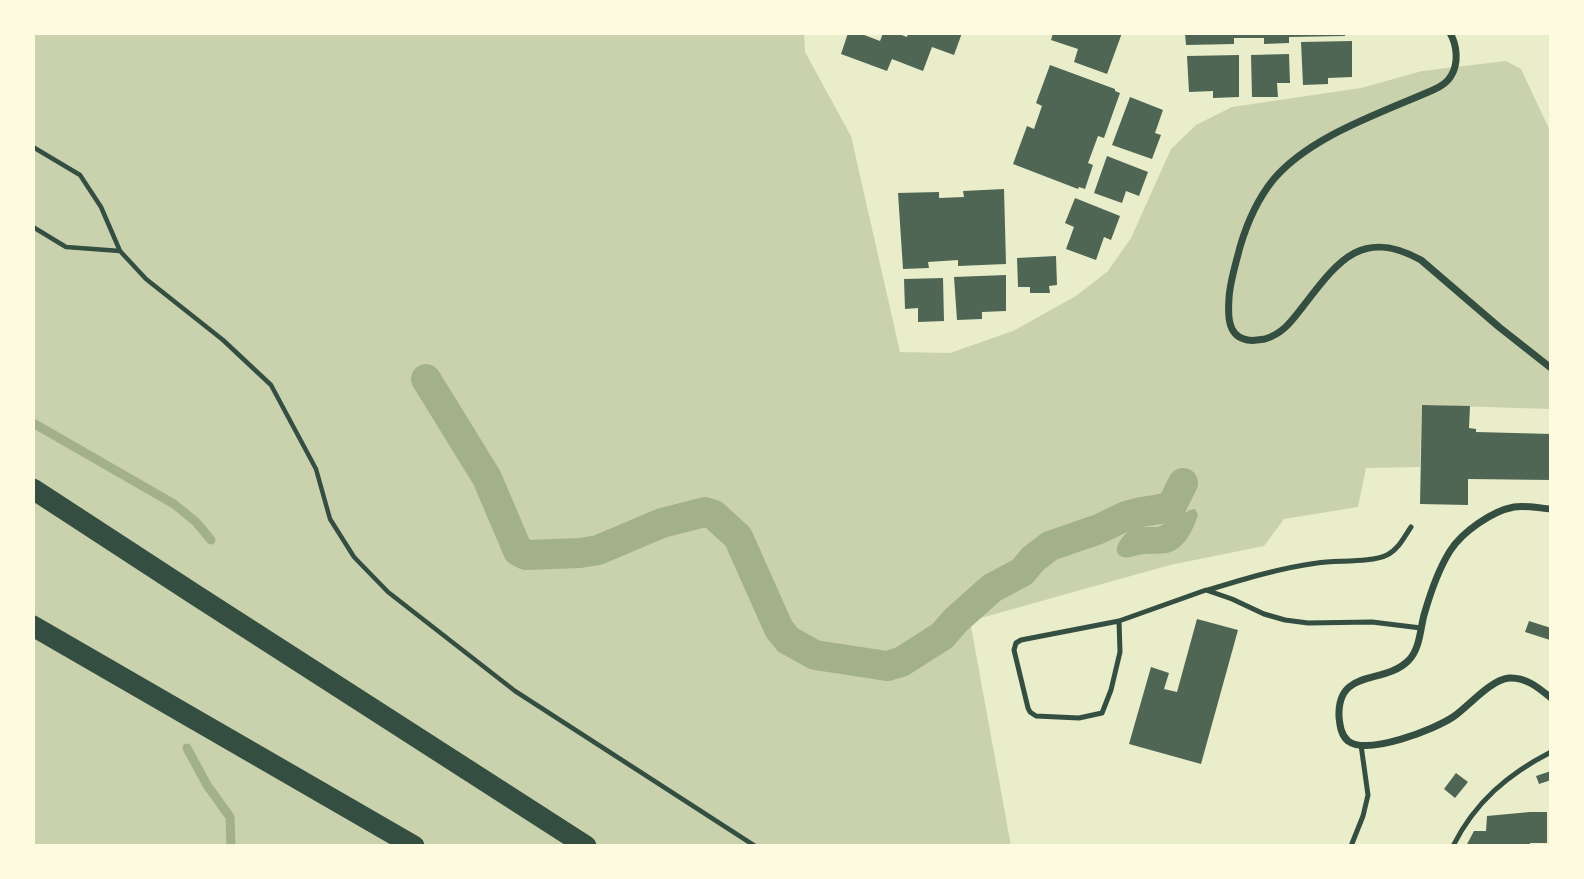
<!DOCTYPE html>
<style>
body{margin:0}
#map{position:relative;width:1584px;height:879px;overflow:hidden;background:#e9edc9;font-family:"Noto Serif",serif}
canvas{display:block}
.frame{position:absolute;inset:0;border:35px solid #fefae0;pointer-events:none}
</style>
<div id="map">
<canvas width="1584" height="879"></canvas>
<div class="frame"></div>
</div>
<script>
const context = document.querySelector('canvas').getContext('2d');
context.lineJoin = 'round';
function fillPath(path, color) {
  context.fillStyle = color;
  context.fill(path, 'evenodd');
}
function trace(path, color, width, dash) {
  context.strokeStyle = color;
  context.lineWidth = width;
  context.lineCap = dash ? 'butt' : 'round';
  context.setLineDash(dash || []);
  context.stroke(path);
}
const green = new Path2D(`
 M33,33H804L805,52L851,136L900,352L950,353L1013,331L1076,296L1108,271L1131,238L1171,149L1196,125L1232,107L1361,88L1422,71L1506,61L1521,69L1551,133V409L1422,405L1420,467L1366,468L1358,507L1284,519L1264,546L1170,565L970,621L1011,846H33Z`);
const water = new Path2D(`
 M1195,509L1198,515C1194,527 1188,541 1178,548C1167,556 1157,553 1145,554C1138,554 1130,559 1123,557C1107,552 1126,532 1133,527H1158L1190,510Z`);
const stream = new Path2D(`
 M33,423L174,504L196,522L211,540
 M187,748L207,785L230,817L231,846`);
const canal = new Path2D(`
 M426,379L487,478L518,551L526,555L580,553L598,550L662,523L705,512L714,515L738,537L779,629L788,640L815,655L887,666L901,662L942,636L956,620L992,588L1022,572L1033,559L1050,546L1099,529L1126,516L1141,512L1161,509L1172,505L1183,483`);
const building = new Path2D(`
 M848,33H859L880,41L883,33H896L907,37L908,33H962L954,55L932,47L923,71L892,59L887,71L841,54Z
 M1053,33H1122L1107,74L1074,62L1078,49L1051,40Z
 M1185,33H1345V36L1289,37V43L1264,44V38H1234V44L1186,45Z
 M1352,41V77L1328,78V84L1303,85L1301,42Z
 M1289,54L1290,83H1277L1278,97H1252L1251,55Z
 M1239,55V97L1213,98V91L1189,92L1187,56Z
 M1050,65L1115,89V91L1120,93L1104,138L1098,136L1088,163L1093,165L1085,189L1079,187L1078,189L1013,164L1027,126L1034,129L1042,106L1036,103Z
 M1130,97L1163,110L1155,133L1161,135L1152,159L1112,145Z
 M1107,156L1148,172L1139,196L1126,191L1122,203L1094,193Z
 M1004,189L1006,264L958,266V260L928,262L929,268L903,269L898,193L939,192V198L964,197L963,191Z
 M1075,198L1120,216L1111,240L1104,237L1096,260L1066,249L1074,227L1065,223Z
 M1056,256L1057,285L1049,286L1050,293H1030V287H1018L1017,258Z
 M1006,275V311L982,312V319L957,320L954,277Z
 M943,278L944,321L918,322V308L905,309L904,279Z
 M1422,405L1470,406L1469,428L1476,429V432L1551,434V480L1468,479V505L1420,504Z
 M1197,619L1238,630L1201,764L1129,744L1151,667L1169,673L1164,689L1177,692Z
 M1529,621L1551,628L1550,640L1525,632Z
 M1551,771V780L1539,784L1536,776Z
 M1456,773L1468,782L1455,798L1444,789Z
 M1530,812H1547V843H1530V846H1466L1474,831H1486L1487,816Z`);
const path = new Path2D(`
 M33,147L80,175L101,207L120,251L146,279L223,340L271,385L316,469L330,519L354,557L388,592L515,691L755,846
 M33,227L66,247L120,251`);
const service = new Path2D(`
 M1208,590C1244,579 1280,568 1317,563C1336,560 1371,563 1387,555C1398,550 1404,537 1411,527
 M1119,621L1120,652L1111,690L1102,713L1079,718L1036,716L1030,712L1028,708L1014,650L1016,643L1021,640L1119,621L1206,590L1232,599L1264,614L1285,620L1308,623L1372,622L1421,628
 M1351,846L1363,816L1368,795L1361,745
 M1453,846C1475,802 1508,774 1551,752`);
const minor = new Path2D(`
 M1450,33C1457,45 1459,63 1451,76C1447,83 1440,87 1433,90C1381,113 1310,136 1273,180C1257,200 1247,223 1240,247C1236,263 1230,281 1229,298C1228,313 1227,334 1244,339C1250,342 1259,340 1265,339C1282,334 1291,322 1301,309C1336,264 1360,226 1421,260L1499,327L1551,368
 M1551,509C1539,508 1525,505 1514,507C1492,511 1462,532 1450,551C1438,570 1430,594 1424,615C1420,630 1420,648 1409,660C1384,686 1337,667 1339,717C1340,726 1341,735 1348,741C1368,756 1435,729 1453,717C1469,706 1490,680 1509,678C1526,677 1539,688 1551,698`);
const motorway = new Path2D(`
 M33,489L194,594L586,846
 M33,626L414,846`);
fillPath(green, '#cad2ad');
fillPath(water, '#a3b18a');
trace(stream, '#a3b18a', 9);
trace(canal, '#a3b18a', 30);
fillPath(building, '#4f6655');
trace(path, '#344e41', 4.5);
trace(service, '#344e41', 5);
trace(minor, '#344e41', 7);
trace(motorway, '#344e41', 21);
</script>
